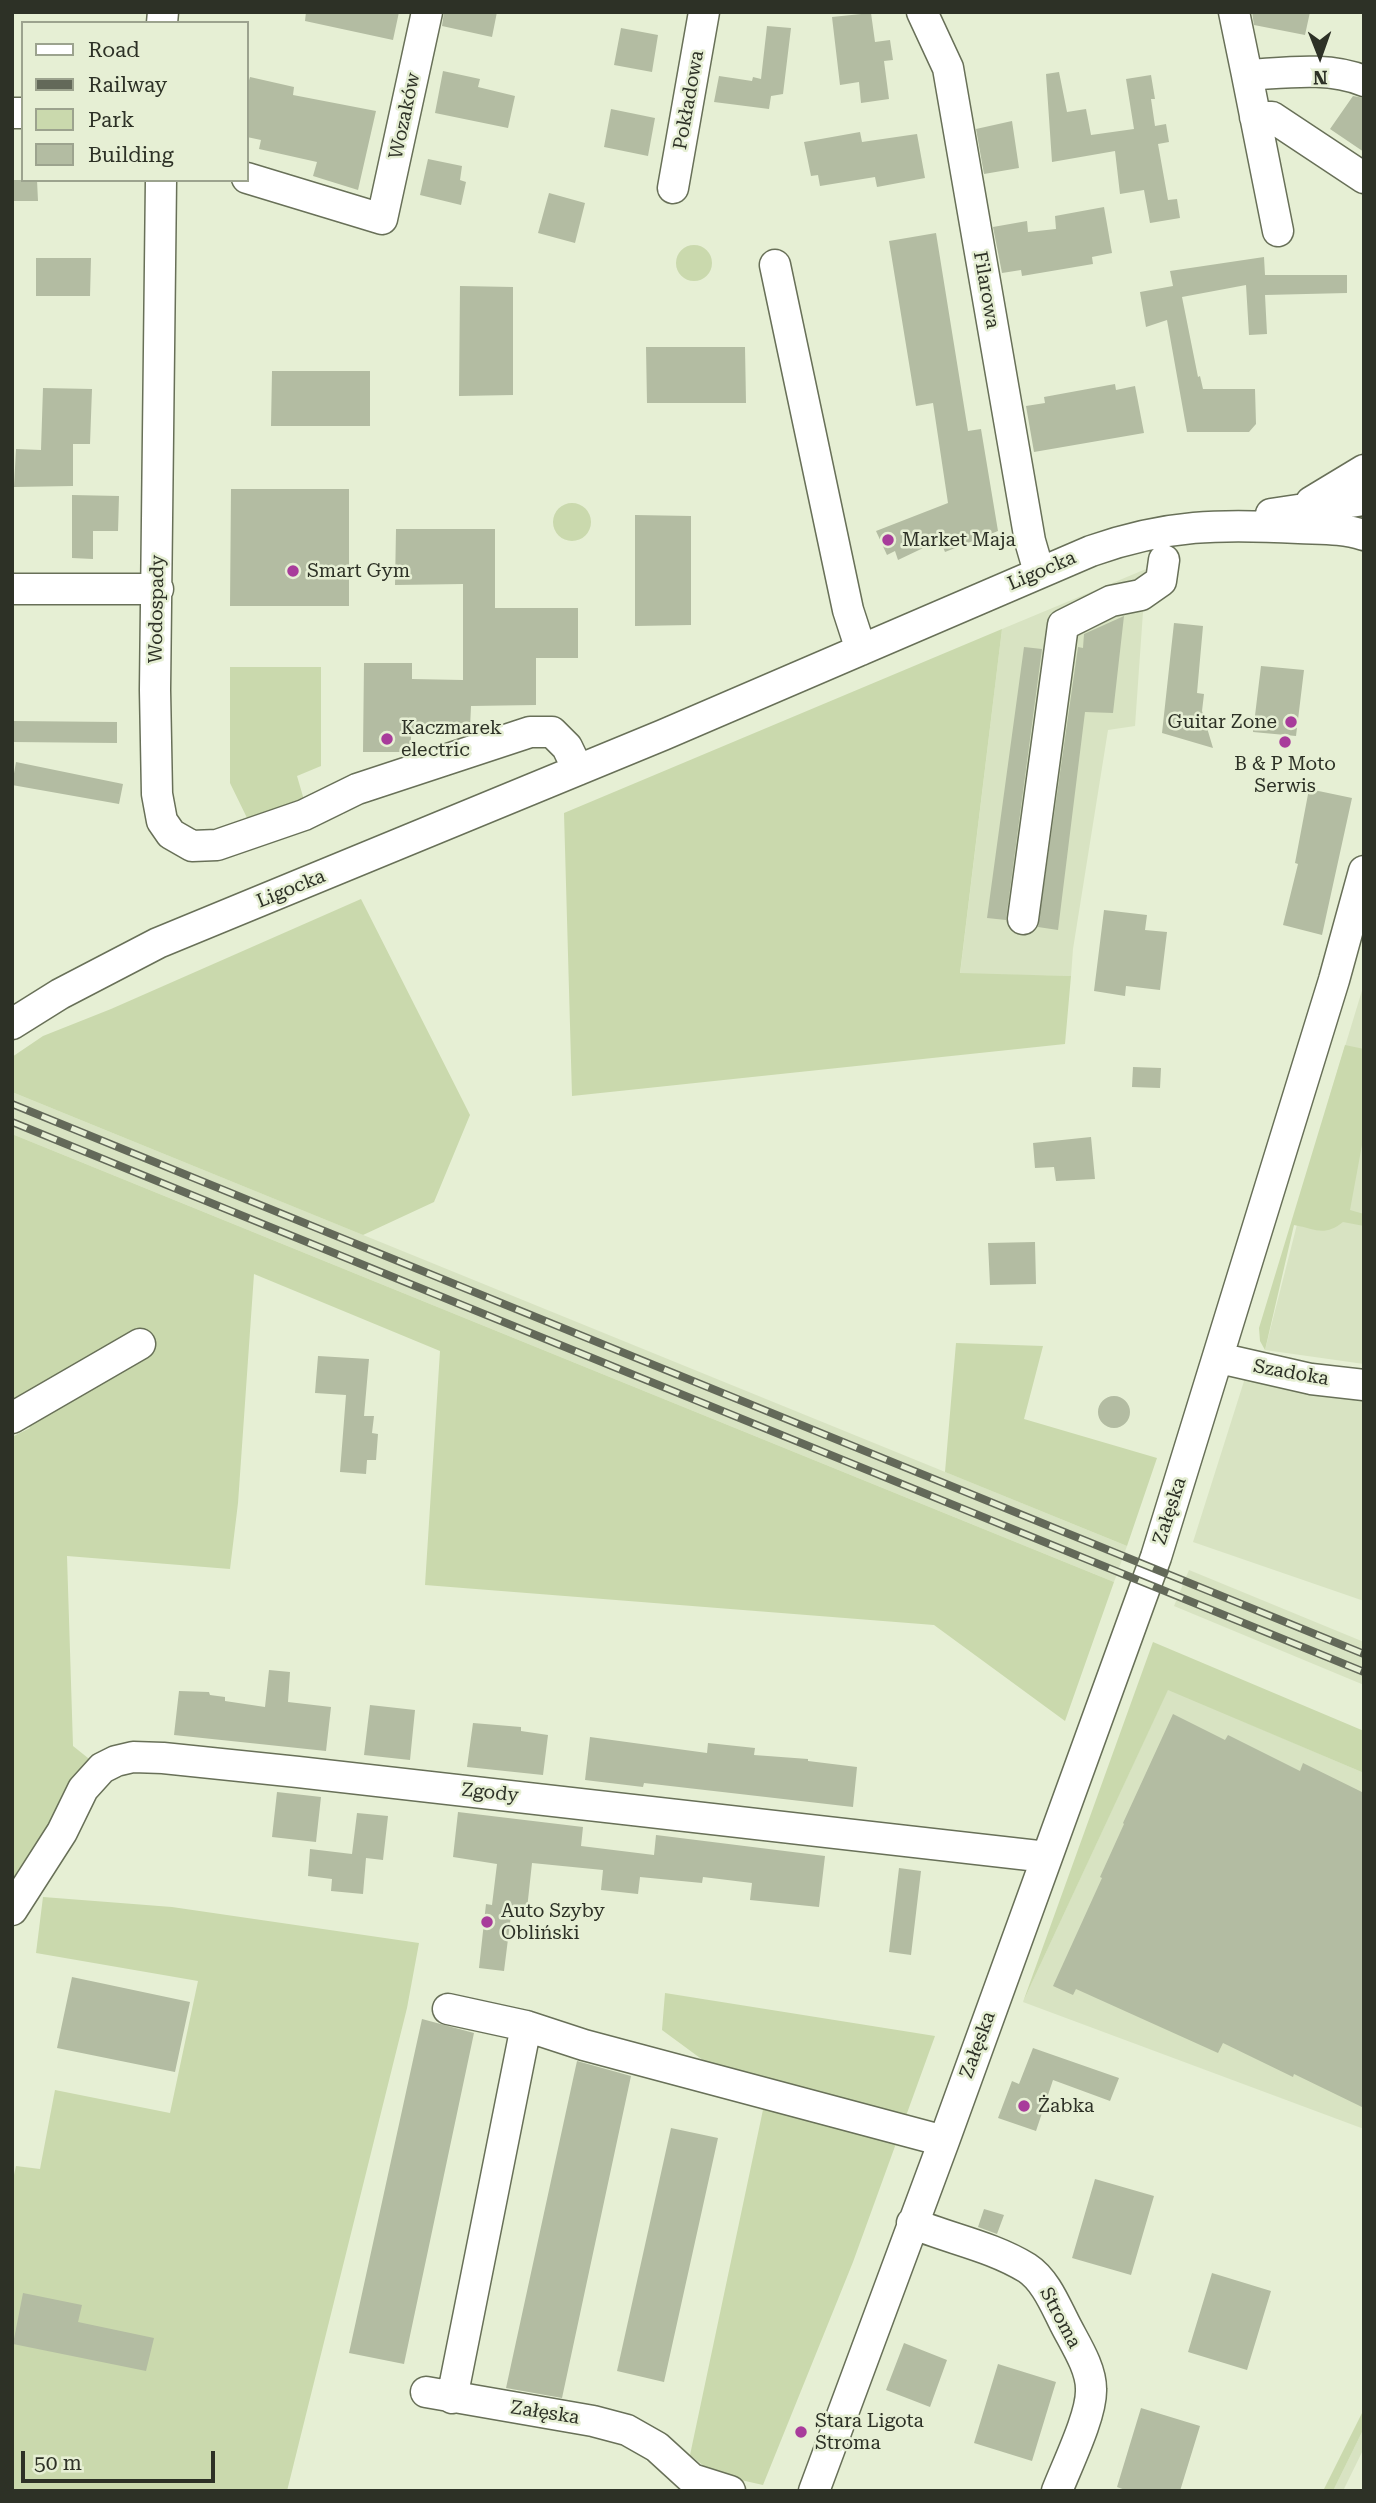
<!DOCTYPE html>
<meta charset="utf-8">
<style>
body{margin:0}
#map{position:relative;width:1376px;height:2503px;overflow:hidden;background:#e6efd4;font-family:"Roboto Serif",serif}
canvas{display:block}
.frame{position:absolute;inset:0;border:14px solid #2d3126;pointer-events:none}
.legend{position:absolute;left:21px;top:21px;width:228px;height:161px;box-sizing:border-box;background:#e6efd4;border:2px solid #9ca38e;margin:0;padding:9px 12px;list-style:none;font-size:21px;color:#2d3126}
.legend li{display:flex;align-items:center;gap:14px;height:35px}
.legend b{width:35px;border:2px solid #9ca38e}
.north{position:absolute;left:1285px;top:21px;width:70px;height:70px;-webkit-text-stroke:5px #e6efd4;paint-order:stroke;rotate:179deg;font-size:19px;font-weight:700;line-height:28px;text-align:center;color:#2d3126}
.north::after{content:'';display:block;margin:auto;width:24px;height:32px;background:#2d3126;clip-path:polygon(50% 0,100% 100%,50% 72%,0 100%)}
.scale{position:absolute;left:21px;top:2451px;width:194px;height:32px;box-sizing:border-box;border:4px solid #2d3126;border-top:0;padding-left:9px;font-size:21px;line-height:24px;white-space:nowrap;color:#2d3126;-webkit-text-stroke:5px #e6efd4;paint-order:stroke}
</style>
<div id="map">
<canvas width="1376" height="2503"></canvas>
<div class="frame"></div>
<ul class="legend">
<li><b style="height:9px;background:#fff"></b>Road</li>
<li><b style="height:9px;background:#636959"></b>Railway</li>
<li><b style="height:19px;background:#cad9ad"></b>Park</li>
<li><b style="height:19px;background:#b3bca2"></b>Building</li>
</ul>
<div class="north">N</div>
<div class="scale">50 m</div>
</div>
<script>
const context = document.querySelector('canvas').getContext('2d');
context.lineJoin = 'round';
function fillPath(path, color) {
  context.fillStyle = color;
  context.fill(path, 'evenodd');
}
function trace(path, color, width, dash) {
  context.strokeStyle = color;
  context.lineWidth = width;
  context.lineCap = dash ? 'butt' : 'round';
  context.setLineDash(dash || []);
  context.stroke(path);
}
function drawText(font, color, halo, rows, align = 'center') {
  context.font = font + ' "Roboto Serif",serif';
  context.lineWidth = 5;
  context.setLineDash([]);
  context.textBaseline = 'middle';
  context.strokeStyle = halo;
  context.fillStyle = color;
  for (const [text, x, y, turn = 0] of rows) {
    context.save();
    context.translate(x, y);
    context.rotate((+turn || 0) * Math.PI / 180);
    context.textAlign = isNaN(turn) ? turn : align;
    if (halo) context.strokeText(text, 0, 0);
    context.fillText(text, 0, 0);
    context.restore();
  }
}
const built = new Path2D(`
 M1146,569L1135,726L1108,730L1073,949L1071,976L960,974L1002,629Z
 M1364,984V1364L1265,1350L1329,1099Z
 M12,1092L1127,1546L1114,1582L12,1134Z
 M1245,1378L1364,1394V1601L1193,1542Z
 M1189,1570L1364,1642V1685L1174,1606Z
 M1168,1689L1364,1773V2129L1023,2002Z
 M1364,2428V2448L1343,2491H1333Z`);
const green = new Path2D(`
 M676 263a18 18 0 1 1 36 0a18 18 0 1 1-36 0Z
 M553 522a19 19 0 1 1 38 0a19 19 0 1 1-38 0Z
 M1002,629L960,973L1071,976L1065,1044L572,1096L564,813Z
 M230,667H321V766L297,776L304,800L249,822L230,783Z
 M361,899L470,1115L434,1202L363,1235L12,1092V1057L43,1036L111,1009Z
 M1345,1045L1364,1049V1134L1350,1210L1364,1214V1226L1343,1222C1324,1237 1316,1229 1294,1225L1265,1350L1260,1341L1259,1328Z
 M12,1134L1114,1582L1065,1721L934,1625L425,1585L440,1351L254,1274L238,1503L230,1569L67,1556L73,1746L93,1762L12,1891V1437L30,1428L12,1405Z
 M956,1343L1043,1346L1024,1419L1157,1458L1127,1546L945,1472Z
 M1153,1642L1364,1731V1773L1168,1690L1023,2002Z
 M43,1897L172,1907L419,1943L407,2008L287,2491H12V2184L16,2166L40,2169L55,2090L170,2113L198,1981L36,1953Z
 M665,1993L935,2036L853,2262L763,2485L714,2474L690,2455L764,2105L662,2030Z
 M1364,2409V2428L1333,2491H1323Z`);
const building = new Path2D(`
 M306,12H399L393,40L305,21Z
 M444,12H497L492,37L442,26Z
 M1252,12H1310L1305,35L1254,25Z
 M871,13L875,42L890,40L893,60L884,61L889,99L861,103L859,82L840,85L832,17Z
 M767,26L791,28L783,94L771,96L769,109L714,102L719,76L752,81L753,77L761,79Z
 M621,28L658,35L652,72L614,65Z
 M443,71L480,79L478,87L515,96L508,128L435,113Z
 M1059,72L1067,112L1086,109L1091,135L1134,129L1126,79L1151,75L1155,99H1151L1155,126L1166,124L1169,142L1158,144L1168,200L1177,199L1180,218L1150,223L1144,190L1120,194L1115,151L1052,162L1046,74Z
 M250,77L294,87L293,95L376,111L358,190L313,176L317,162L259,149L261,140L247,137V87Z
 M1353,96L1364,98V152L1330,129Z
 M611,109L655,118L648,156L604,147Z
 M1012,121L1019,168L984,174L976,129Z
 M860,132L862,142L917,134L925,178L877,187L875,177L820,186L818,175L811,176L804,142Z
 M428,159L462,166L460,180L466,182L461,205L420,195Z
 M12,180H37L38,201H12Z
 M549,193L585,203L575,243L538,233Z
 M1104,207L1112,253L1092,257L1093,264L1022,276L1021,270L1002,273L993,227L1027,221L1028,232L1056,229L1055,216Z
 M936,233L968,431L981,429L998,531L945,552L940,540L898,560L895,551L887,555L876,531L948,503L933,403L916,406L889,241Z
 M1264,257L1265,275H1347V293L1265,295L1267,334L1249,335L1246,285L1182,297L1198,377L1200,376L1203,389H1255L1256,424L1249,432H1187L1167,320L1146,327L1140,292L1173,286L1170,271Z
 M36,258H91L90,296H36Z
 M460,286L513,287V395L459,396Z
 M646,347H745L746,403H647Z
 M272,371H370V426H271Z
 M1115,384L1116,390L1135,386L1144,433L1034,452L1026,406L1045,403L1044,397Z
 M43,388L92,389L90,444H73V486L14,487L16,449L41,450Z
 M231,489H349V606H230Z
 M72,495L119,496L118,531H93V559L72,558Z
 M635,515L691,516V625L635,626Z
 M396,529H495V608H578V658H536V705L471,706L470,728L411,729V752H363L364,663H412V679L463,680V584L395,585Z
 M1124,616L1113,713L1085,712L1058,930L1038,927L1078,647L1083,648L1084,634Z
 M1174,623L1203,626L1197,693L1204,694L1202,711L1213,748L1162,733Z
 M1024,647L1042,649L1006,920L987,918Z
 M1261,666L1304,670L1296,736L1253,732Z
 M12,721L117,722V743L12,742Z
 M16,762L123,784L119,804L12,785Z
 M1309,789L1352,798L1322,935L1283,925L1298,864L1295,863Z
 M1104,910L1147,915L1145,930L1167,932L1160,990L1126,986L1125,996L1094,991Z
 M1133,1067L1161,1068L1160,1088L1132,1087Z
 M1091,1137L1095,1179L1056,1181L1054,1167L1035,1168L1033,1143Z
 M1035,1242L1036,1284L990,1285L988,1243Z
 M318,1356L369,1359L364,1416H374L372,1433L378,1434L376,1460H367L366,1474L340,1472L346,1395L315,1393Z
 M1098 1412a16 16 0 1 1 32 0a16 16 0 1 1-32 0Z
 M269,1670L290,1672L288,1702L331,1707L326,1751L174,1735L179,1691L209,1692L210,1695L225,1697V1701L265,1707Z
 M370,1705L415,1710L410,1760L364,1755Z
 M1173,1714L1225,1740L1228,1735L1300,1771L1303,1763L1364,1793V2108L1294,2074L1293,2077L1223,2043L1218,2053L1076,1989L1073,1995L1053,1986L1102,1878L1100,1877L1124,1824L1123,1823Z
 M473,1723L521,1727V1731L548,1735L543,1775L467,1767Z
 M590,1737L707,1753L708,1743L755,1748L754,1755L808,1759V1761L857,1767L853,1807L644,1783L643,1787L585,1780Z
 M277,1792L321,1797L316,1842L272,1837Z
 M458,1812L583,1827L581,1846L654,1855L656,1835L825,1856L819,1907L750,1900L752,1883L703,1877L702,1883L640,1877L638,1894L601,1890L603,1870L532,1863L527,1909L512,1907L504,1971L479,1968L486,1904L492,1905L497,1864L453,1857Z
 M357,1813L388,1816L383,1860L366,1858L363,1894L331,1891L332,1879L308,1876L310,1849L352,1854Z
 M899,1868L921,1871L911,1955L889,1952Z
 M72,1977L190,2002L175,2072L57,2048Z
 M422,2019L474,2033L404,2364L349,2353Z
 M1033,2048L1119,2078L1110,2101L1053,2080L1036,2131L998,2118L1012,2081L1019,2084Z
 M577,2061L631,2076L562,2398L506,2388Z
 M671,2128L718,2138L664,2382L617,2371Z
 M1095,2179L1154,2196L1131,2275L1072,2258Z
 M984,2209L1004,2215L997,2234L978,2227Z
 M1212,2273L1271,2291L1247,2370L1188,2352Z
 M23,2293L82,2305L78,2322L154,2338L146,2371L13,2344Z
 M904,2343L947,2360L930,2407L886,2390Z
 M998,2364L1056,2382L1032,2461L974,2443Z
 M1141,2408L1200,2426L1180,2491H1128L1117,2487Z`);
const minor = new Path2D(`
 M922,12L948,68L1030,541L1039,572
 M1234,12L1247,75C1284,73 1328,66 1364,81
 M162,23L163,12
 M1247,75L1278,231
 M12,113H23
 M1255,117H1272L1364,178
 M247,178L382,219L427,12
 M161,180L155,690L157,794L162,821L171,834L192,846L217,845L304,815L357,789L530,732H552L567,747L578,770
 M673,188L704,12
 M775,265L848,610L861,650
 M1311,502L1364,470
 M1271,514L1364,500
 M12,589H158
 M1023,919L1063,625L1111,601L1141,595L1161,581L1164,560
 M12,1024L60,994L158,943L663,735L1091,551C1167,524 1221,524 1299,528C1321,529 1343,528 1364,535
 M1219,1358L1311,1379L1364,1385
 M12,1418L140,1344
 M12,1910L62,1832L83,1789L102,1768L116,1761L133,1757L163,1758L298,1772L1047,1857
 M448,2009L526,2026L584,2045L944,2141
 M912,2223C950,2239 991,2246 1027,2268C1044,2279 1054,2302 1063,2320C1073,2341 1091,2366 1091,2389C1092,2415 1067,2465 1057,2491
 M426,2392L593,2421L627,2430L657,2447L692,2479L730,2491
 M452,2398L526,2026
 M814,2491L944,2141L1156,1557L1334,980L1364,871`);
const rail = new Path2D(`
 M12,1104L1364,1654
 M12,1122L1364,1672`);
const markers = [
 [888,540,7,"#a83c9b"],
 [293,571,7,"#a83c9b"],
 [1291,722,7,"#a83c9b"],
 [387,739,7,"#a83c9b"],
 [1285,742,7,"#a83c9b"],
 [487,1922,7,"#a83c9b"],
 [1024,2106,7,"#a83c9b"],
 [801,2432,7,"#a83c9b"]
];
const streetNames = [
 ["Pokładowa",689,100,-80],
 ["Wozaków",405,116,-78],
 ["Filarowa",986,290,80],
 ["Ligocka",1042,571,-23],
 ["Wodospady",157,609,-89],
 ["Ligocka",291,889,-22],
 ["Szadoka",1291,1373,10],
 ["Załęska",1170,1511,-72],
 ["Zgody",490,1793,6],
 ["Załęska",978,2045,-70],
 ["Stroma",1060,2318,62],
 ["Załęska",545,2413,9]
];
const poiNames = [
 ["Market Maja",902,540],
 ["Smart Gym",307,571],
 ["Guitar Zone",1277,722,"right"],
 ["Kaczmarek",401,728],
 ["electric",401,750],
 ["B & P Moto",1285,764,"center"],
 ["Serwis",1285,786,"center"],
 ["Auto Szyby",501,1911],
 ["Obliński",501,1933],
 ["Żabka",1038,2106],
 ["Stara Ligota",815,2421],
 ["Stroma",815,2443]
];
fillPath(built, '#d8e3c2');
fillPath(green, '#cad9ad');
fillPath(building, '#b3bca2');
trace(minor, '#687058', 33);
trace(minor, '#fff', 30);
trace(rail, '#636959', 8);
trace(rail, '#e6efd4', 5, [16]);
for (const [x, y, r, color] of markers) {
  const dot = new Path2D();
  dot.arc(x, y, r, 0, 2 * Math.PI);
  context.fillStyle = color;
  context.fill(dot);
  trace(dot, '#e6efd4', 2.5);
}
drawText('19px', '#2d3126', '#e6efd4', streetNames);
drawText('19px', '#2d3126', '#e6efd4', poiNames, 'left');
</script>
